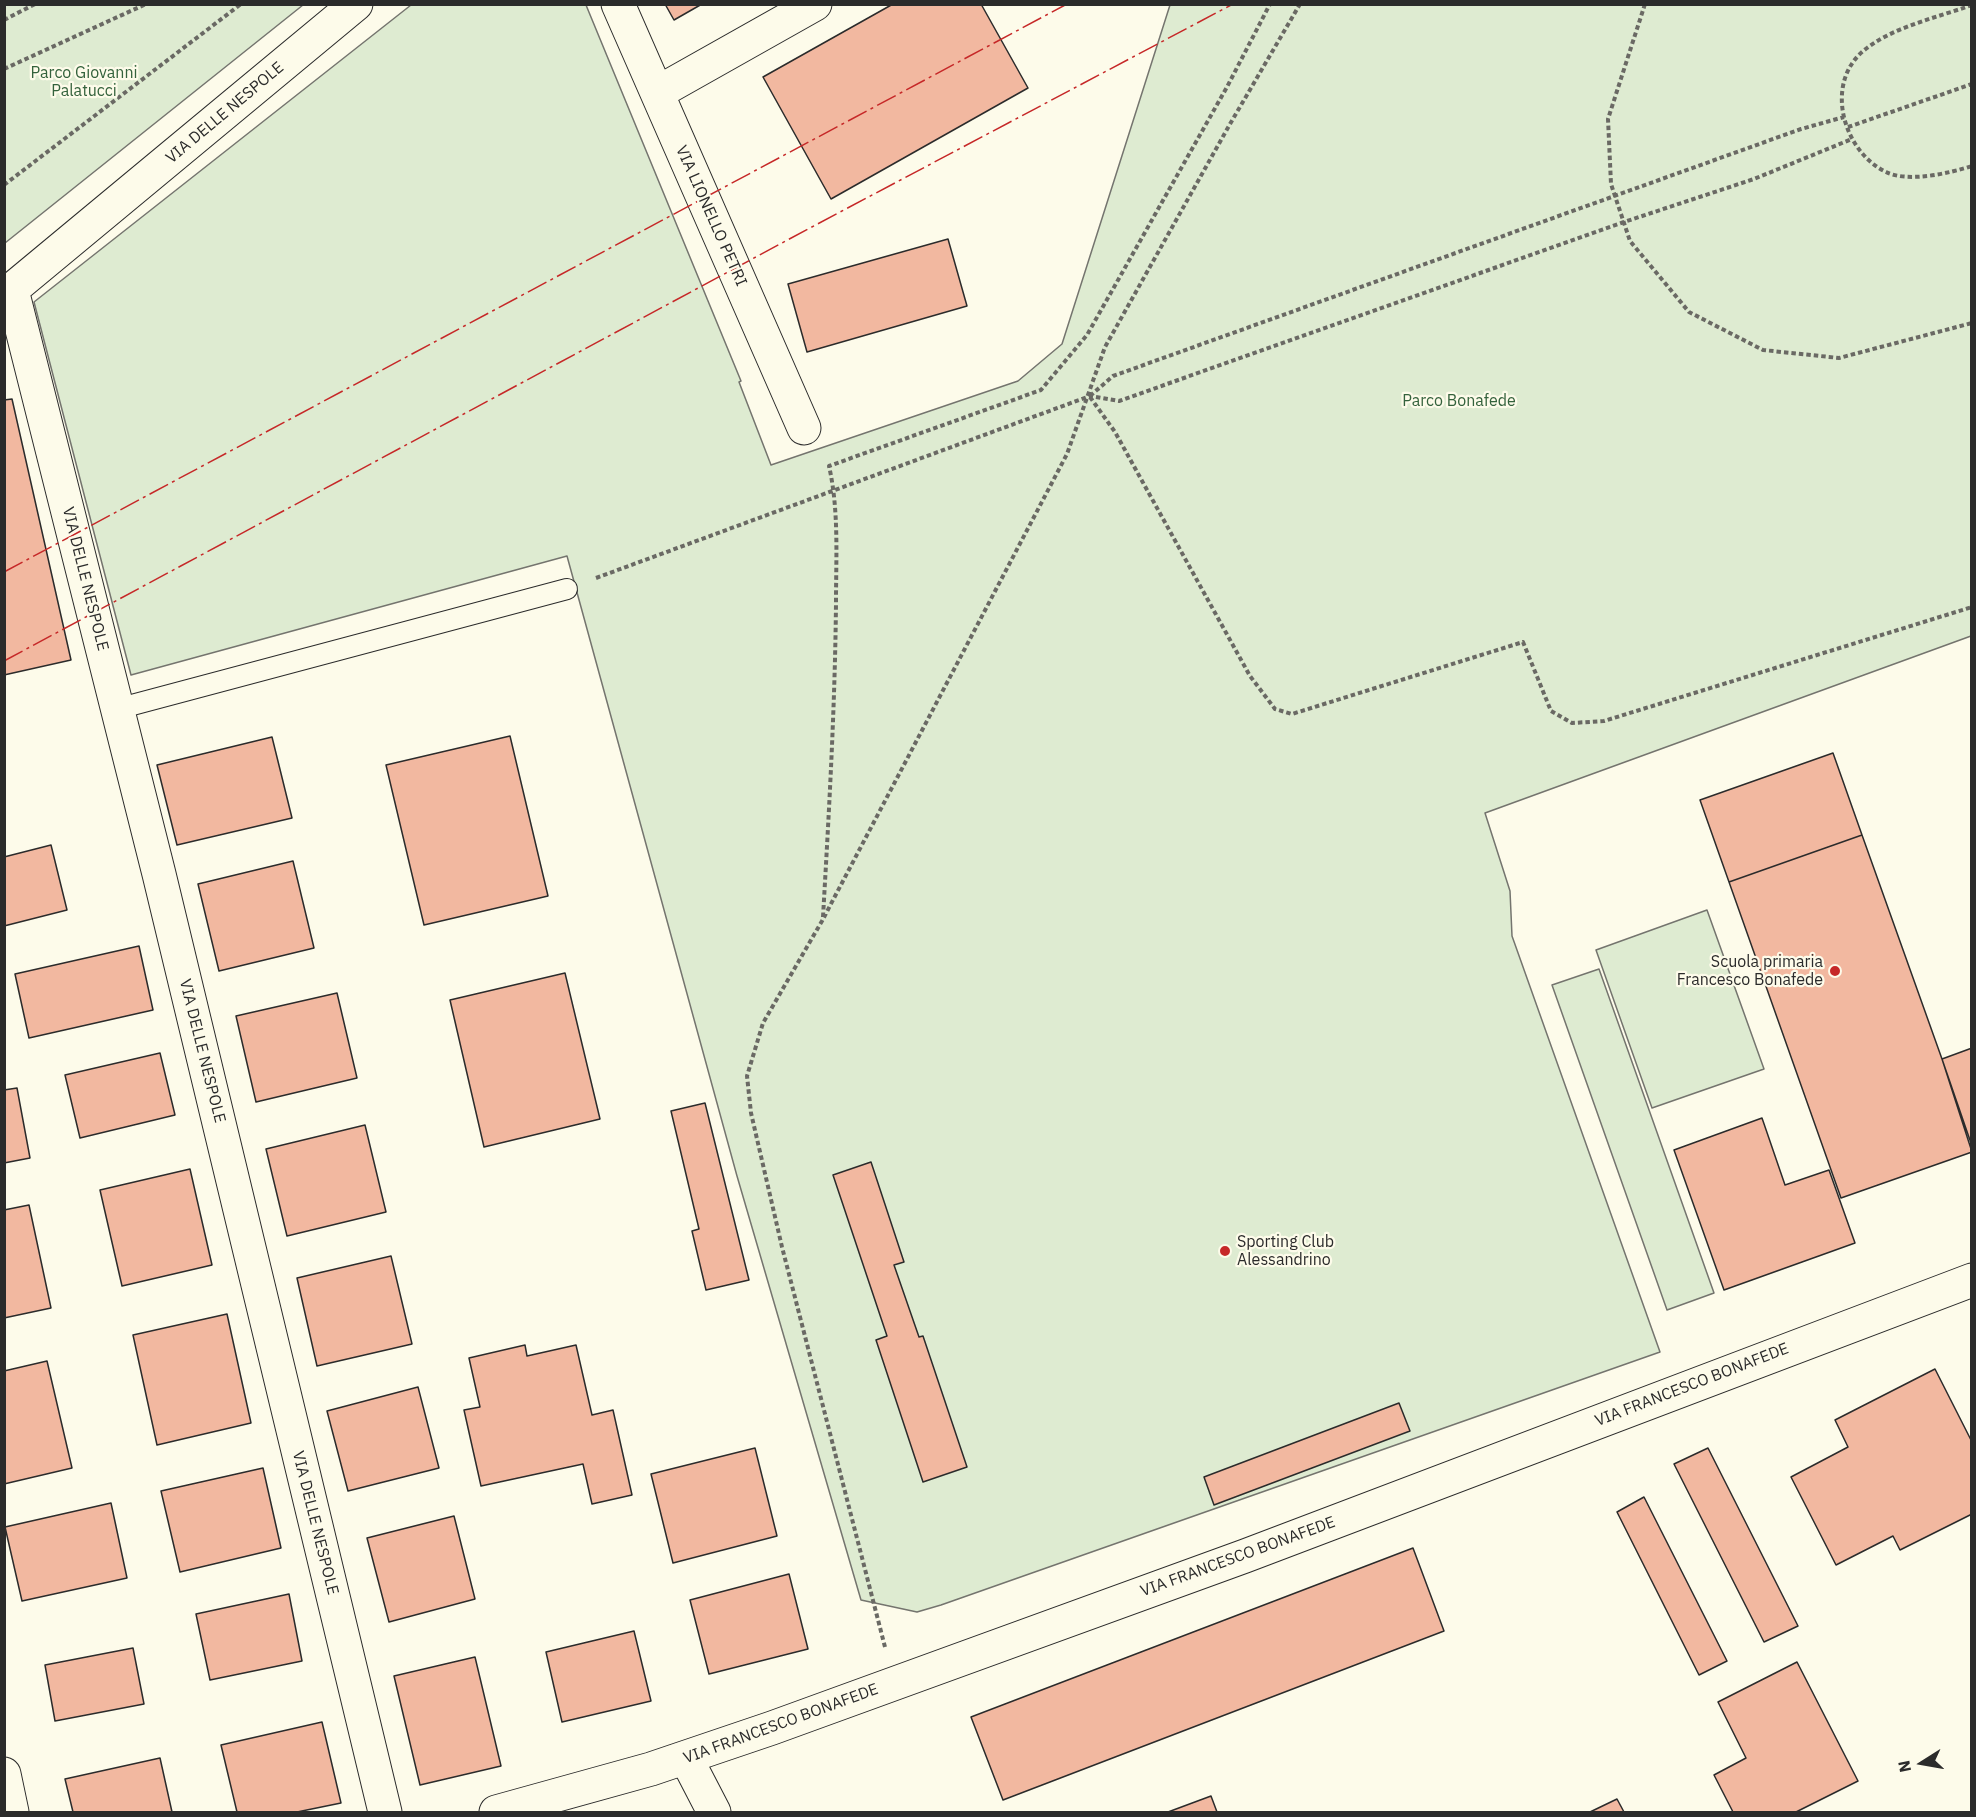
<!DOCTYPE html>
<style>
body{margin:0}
#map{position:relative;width:1976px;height:1817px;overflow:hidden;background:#fdfbea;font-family:"IBM Plex Sans",sans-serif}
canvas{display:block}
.frame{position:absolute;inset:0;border:6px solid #2b2b2b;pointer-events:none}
.north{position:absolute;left:1892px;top:1733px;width:60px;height:60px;-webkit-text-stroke:4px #fdfbea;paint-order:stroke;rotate:259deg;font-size:16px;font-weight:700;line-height:24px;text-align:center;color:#2b2b2b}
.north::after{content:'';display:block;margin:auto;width:21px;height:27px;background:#2b2b2b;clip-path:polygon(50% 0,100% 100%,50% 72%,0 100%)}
</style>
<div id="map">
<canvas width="1976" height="1817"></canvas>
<div class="frame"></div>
<div class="north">N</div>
</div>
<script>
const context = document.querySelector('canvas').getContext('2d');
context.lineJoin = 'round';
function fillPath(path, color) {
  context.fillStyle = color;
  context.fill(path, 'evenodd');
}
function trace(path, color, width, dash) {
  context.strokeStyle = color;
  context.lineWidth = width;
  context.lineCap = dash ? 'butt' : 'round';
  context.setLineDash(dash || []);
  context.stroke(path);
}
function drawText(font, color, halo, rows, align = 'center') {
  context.font = font + ' "IBM Plex Sans",sans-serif';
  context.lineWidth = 4.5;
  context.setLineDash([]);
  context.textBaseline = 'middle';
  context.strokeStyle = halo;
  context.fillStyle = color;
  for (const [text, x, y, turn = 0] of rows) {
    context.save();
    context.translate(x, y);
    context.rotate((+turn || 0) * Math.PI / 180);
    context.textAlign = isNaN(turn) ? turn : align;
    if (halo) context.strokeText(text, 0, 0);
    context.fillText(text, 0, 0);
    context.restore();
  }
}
const green = new Path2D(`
 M5,4H303V5L5,243Z
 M411,5H586L741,381L739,382L771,465L1018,381L1062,344L1170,5H1971V636L1485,813L1510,891L1512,936L1660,1352L941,1605L917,1612L861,1600L737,1176L567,556L131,675L34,302Z
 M1707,910L1764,1069L1652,1108L1596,950Z
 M1599,969L1714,1293L1667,1310L1552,985Z`);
const building = new Path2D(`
 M665,4H702L674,20Z
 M893,4H981L1028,88L831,199L763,77Z
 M948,239L967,306L807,352L788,284Z
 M12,399L71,660L4,675V400Z
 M510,736L548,896L424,925L386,765Z
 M272,737L292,818L177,845L157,765Z
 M1833,753L1862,835L1729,882L1700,800Z
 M1862,835L1942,1059L1972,1152L1841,1198L1729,882Z
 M51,845L67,910L4,926V857Z
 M293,861L314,948L219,971L198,884Z
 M139,946L153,1010L29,1038L15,974Z
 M565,973L600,1119L484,1147L450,1000Z
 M337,993L357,1078L256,1102L236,1016Z
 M1972,1048V1146L1942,1059Z
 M160,1053L175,1115L80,1138L65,1075Z
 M17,1088L30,1158L4,1163V1090Z
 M705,1103L749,1280L706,1290L692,1231L699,1229L671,1111Z
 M1762,1118L1785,1185L1829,1170L1855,1243L1724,1290L1674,1150Z
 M365,1125L386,1212L287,1236L266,1149Z
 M871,1162L904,1262L894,1265L919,1337L923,1336L967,1467L923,1482L876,1340L887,1336L833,1175Z
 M190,1169L212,1265L122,1286L100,1190Z
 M29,1205L51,1308L4,1318V1210Z
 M391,1256L412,1344L317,1366L297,1278Z
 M227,1314L251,1423L157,1445L133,1335Z
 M525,1345L527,1356L576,1345L592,1415L613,1410L632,1495L592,1504L583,1464L481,1486L464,1410L480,1407L469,1358Z
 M47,1361L72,1468L4,1484V1371Z
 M1935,1369L1972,1442V1514L1900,1550L1893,1536L1836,1565L1791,1477L1848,1447L1835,1420Z
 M418,1387L439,1468L348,1491L327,1411Z
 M1399,1403L1410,1431L1214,1505L1204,1477Z
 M755,1448L777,1536L673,1563L651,1474Z
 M1708,1448L1798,1626L1764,1642L1674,1464Z
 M263,1468L281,1548L180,1572L161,1491Z
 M1644,1497L1727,1661L1699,1675L1617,1512Z
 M111,1503L127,1578L22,1601L5,1527Z
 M454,1516L475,1599L389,1622L367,1538Z
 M1413,1548L1444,1631L1003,1800L971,1717Z
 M789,1574L808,1649L709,1674L690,1600Z
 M289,1594L302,1661L210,1680L196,1614Z
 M634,1631L651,1701L562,1722L546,1652Z
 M133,1648L144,1704L55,1721L45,1665Z
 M475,1657L501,1766L420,1785L394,1676Z
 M1797,1662L1858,1781L1796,1812H1733L1714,1775L1746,1758L1718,1702Z
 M322,1722L341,1803L297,1812H237L221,1745Z
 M160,1758L172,1812H73L65,1779Z
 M1211,1796L1217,1812H1168Z
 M1617,1799L1624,1812H1590Z`);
const path = new Path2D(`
 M1645,4L1608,119L1611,184L1630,241L1689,312L1763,350L1839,358L1972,323
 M1972,5C1936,18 1891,27 1862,52C1824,86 1844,152 1886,172C1908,183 1950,173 1972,166
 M4,20L35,4
 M4,69L146,4
 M1848,127L1972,84
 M4,185L241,4
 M1090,396L1113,376L1801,129L1844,117
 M1090,397L1115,432L1250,676L1275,709L1292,714L1523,642L1551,711L1572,723L1604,721L1972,607
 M596,578L1090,396L1119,401L1624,222L1754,179L1852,139
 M823,917C829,812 835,707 836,602C836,557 839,510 829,466L1041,390L1087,335L1227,87L1270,4
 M885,1647L782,1247L751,1113L747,1076L763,1023L822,921L1067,454L1105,347L1230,124L1300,4`);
const service = new Path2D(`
 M117,709L567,589`);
const minor = new Path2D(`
 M618,4L804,428
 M657,93L815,4
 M12,290L159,874L385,1812
 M4,296L356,4
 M686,1758L714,1812
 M4,1774L12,1812
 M496,1812L651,1769L772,1728L1245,1556L1972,1280`);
const power = new Path2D(`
 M4,572L1067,4
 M4,661L808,229L1233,4`);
const markers = [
 [1835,971,6,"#c62828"],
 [1225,1251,6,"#c62828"]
];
const parkNames = [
 ["Parco Giovanni",84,73],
 ["Palatucci",84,91],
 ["Parco Bonafede",1459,401]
];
const streetNames = [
 ["VIA DELLE NESPOLE",225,113,-40],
 ["VIA LIONELLO PETRI",711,216,66],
 ["VIA DELLE NESPOLE",85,579,76],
 ["VIA DELLE NESPOLE",202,1051,76],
 ["VIA FRANCESCO BONAFEDE",1692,1385,-21],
 ["VIA DELLE NESPOLE",315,1523,76],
 ["VIA FRANCESCO BONAFEDE",1238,1557,-20],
 ["VIA FRANCESCO BONAFEDE",781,1724,-20]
];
const poiNames = [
 ["Scuola primaria",1823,962],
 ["Francesco Bonafede",1823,980],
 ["Sporting Club",1237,1242,"left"],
 ["Alessandrino",1237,1260,"left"]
];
fillPath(green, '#deebd1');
trace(green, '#74746e', 1.5);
fillPath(building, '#f2b8a0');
trace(building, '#2b2b2b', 1.5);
trace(service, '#2b2b2b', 22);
trace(minor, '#2b2b2b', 35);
trace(path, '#6a6964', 4, [4.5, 3]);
trace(service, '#fdfbea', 20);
trace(minor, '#fdfbea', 33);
trace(power, '#c62828', 1.5, [21, 4.5, 3, 4.5]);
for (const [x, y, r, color] of markers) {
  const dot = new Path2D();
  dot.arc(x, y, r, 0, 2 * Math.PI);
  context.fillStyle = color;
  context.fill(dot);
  trace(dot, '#fdfbea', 2);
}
drawText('16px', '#34623c', '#fdfbea', parkNames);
drawText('16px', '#2b2b2b', '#fdfbea', streetNames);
drawText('16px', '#2b2b2b', '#fdfbea', poiNames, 'right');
</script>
